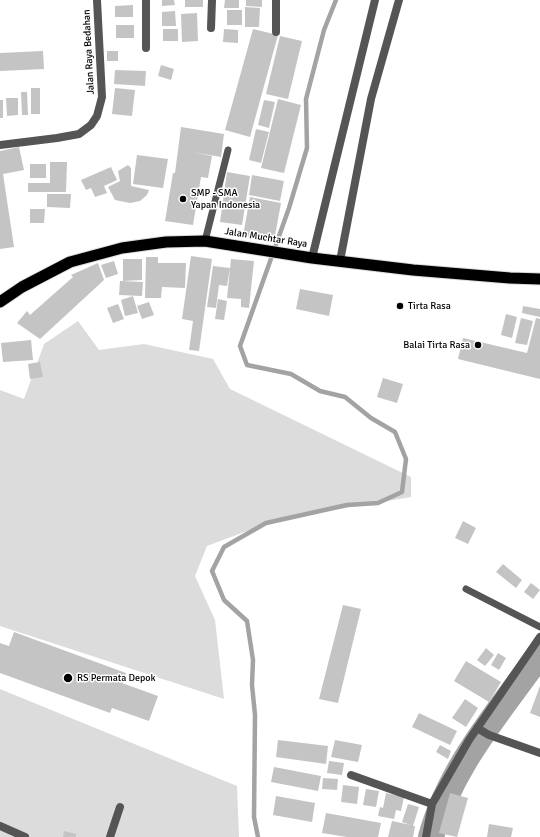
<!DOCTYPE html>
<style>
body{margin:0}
canvas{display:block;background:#fff}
</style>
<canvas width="540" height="837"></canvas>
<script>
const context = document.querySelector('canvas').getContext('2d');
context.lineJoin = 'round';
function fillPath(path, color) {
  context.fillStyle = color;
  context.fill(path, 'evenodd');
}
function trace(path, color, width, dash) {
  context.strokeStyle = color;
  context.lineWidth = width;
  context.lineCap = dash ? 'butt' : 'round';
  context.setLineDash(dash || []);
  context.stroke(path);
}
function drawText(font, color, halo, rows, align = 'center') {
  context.font = font + ' Signika,sans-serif';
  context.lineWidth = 3;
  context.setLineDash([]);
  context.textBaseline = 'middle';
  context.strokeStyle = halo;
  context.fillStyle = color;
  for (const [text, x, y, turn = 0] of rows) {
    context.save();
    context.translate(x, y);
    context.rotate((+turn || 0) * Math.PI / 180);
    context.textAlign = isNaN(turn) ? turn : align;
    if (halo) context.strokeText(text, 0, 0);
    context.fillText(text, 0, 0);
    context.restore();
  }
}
const green = new Path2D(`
 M78,321L99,350L144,344L213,359L230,389L411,477V497L279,519L207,546L195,576L215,620L224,699L0,626V390L24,399L44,344Z
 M0,689L237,786L239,837H0Z`);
const stream = new Path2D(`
 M258,837L254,817L255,715L252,685L253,660L247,621L224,600L212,571L224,547L266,523L347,505L378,503L402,492L406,459L395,432L371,418L345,397L320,391L291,374L247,365L240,346L289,208L307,148L306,99L324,30L336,0`);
const river = new Path2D(`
 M431,837C450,767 499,712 540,654`);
const building = new Path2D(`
 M162,0H174L175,5L162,6Z
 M185,0H203V7H185Z
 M225,0H239V8H224Z
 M246,0H262V7L246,6Z
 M133,5V17H115V6Z
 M245,7L260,8L259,27H245Z
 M227,10H242V25H227Z
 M175,11L176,26H162V12Z
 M197,13L198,41L182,42L181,14Z
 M116,25H134V38H116Z
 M163,29H178V41H163Z
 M224,29L238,30V43L223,42Z
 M253,29L278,35L250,137L225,130Z
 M280,36L302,41L288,99L266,94Z
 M43,51L44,69L0,71V53Z
 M107,51H118V61H107Z
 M161,65L174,69L171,80L158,76Z
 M115,70L146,71L145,86L114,84Z
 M31,88H40V114H31Z
 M115,88L135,90L132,116L112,114Z
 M21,92H27L28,115H22Z
 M6,98H18V115L7,116Z
 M278,99L301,105L284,173L261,168Z
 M0,100H3V118H0Z
 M264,100L275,102L269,128L258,125Z
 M181,127L224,134L221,157L192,152L212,156L208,178L201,177L193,225L165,221L173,173H175Z
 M256,129L269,132L261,163L249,160Z
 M19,147L24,170L3,174L14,247L0,249V151Z
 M137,155L168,159L163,188L133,184Z
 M50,162H67L66,192H28V183H50Z
 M30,164H46V178H30Z
 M128,165L131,168V186L149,190L147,195L140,201L130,203L115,200L108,187L120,181L118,171Z
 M111,167L117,180L104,186L107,193L95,197L91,188L86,190L81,180Z
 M227,172L250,176L242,225L220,222Z
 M252,175L284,181L280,201L249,195Z
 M47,194H71L70,208L47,207Z
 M250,197L281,203L274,241L243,236Z
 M30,209H45L44,223H30Z
 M191,256L212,259L199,351L189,350L193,321L182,319Z
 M146,257H158V263H186L185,288L162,287L161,298H145Z
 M123,259H142V280L123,281Z
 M231,259L254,261L249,308L241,307V299L227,298Z
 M114,261L118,274L106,278L101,265Z
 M98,263L104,280L40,339L17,323L27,311L30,315L73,277L71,275Z
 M213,266L230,268L227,286L219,285L216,308L207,307Z
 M120,281L143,282L142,296L119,295Z
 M300,289L333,295L329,316L296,309Z
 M133,296L138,313L125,316L121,300Z
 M218,299L227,301L224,320L215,319Z
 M149,302L154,315L142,319L137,306Z
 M118,304L124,319L113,323L107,308Z
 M523,306L540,309V317L522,313Z
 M506,314L517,317L512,338L501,335Z
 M521,318L533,321L527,345L515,343Z
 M536,318L540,319V379L458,359L463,338L527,353Z
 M31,340L33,360L3,362L1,343Z
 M40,362L43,377L30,379L28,364Z
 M383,378L403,384L397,403L377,397Z
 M463,521L476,528L468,544L455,538Z
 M503,564L522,580L516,588L496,572Z
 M531,583L540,590L533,599L524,592Z
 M343,605L361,609L338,703L319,699Z
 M14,632L126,673L122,683L158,696L149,721L112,708L110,713L0,673V643L9,646Z
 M486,648L494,655L485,666L477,660Z
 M498,653L506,658L499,670L491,665Z
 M466,661L501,682L489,702L454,681Z
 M540,686V717L530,713Z
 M465,699L478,708L466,727L452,718Z
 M419,713L457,731L450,745L412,727Z
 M278,740L328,746L326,764L276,757Z
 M335,740L362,745L358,762L331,757Z
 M440,745L451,751L448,759L436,752Z
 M329,761L344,763L342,775L327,773Z
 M274,767L321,776L318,791L271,782Z
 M323,778L338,779L337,790L322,789Z
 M343,785L359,787L357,804L341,802Z
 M366,789L379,791L376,807L363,805Z
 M386,793L404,797L401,811L396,810L394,819L378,816L380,807L383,808Z
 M450,793L468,798L457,837L439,833Z
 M276,796L315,803L312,822L273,815Z
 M408,804L419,807L413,826H415L413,837H388L392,821L411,825L402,822Z
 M326,813L381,823L378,837H347L322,833Z
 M489,824L513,828L511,837H487Z
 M64,831L76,834V837H63Z`);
const service = new Path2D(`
 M205,241L228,150
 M466,589L540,627`);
const minor = new Path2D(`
 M146,0V48
 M211,28L212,0
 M276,32V0
 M312,258L375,0
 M340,261L371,99L399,0
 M477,728L489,735L540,753
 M351,775L432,804
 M0,826L25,837
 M110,837L120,807
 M426,837L432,804L469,740L540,637`);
const tertiary = new Path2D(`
 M0,145L57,138L79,134L91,125L97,116L102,97L97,0`);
const trunk = new Path2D(`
 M0,302L22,287L70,262L122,248L166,242L205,241L312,258L413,270L510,278L540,279`);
const markers = [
 [183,199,4,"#000"],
 [400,306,4,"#000"],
 [478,345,4,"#000"],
 [68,678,5,"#000"]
];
const streetNames = [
 ["Jalan Raya Bedahan",89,52,-93],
 ["Jalan Muchtar Raya",266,238,9]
];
const poiNames = [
 ["SMP - SMA",191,193],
 ["Yapan Indonesia",191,205],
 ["Tirta Rasa",408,306],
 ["Balai Tirta Rasa",470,345,"right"],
 ["RS Permata Depok",77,678]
];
fillPath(green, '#dcdcdc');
trace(stream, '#a3a3a3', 4.5);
trace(river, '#a3a3a3', 26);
fillPath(building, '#c4c4c4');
trace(trunk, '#dbdbdb', 13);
trace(service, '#555', 7);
trace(minor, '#555', 8);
trace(tertiary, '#555', 8);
trace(trunk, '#000', 11);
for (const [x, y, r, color] of markers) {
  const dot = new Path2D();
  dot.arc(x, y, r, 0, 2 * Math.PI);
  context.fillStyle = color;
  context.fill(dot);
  trace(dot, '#fff', 1.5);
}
drawText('10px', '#000', '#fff', streetNames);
drawText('10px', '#000', '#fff', poiNames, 'left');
</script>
